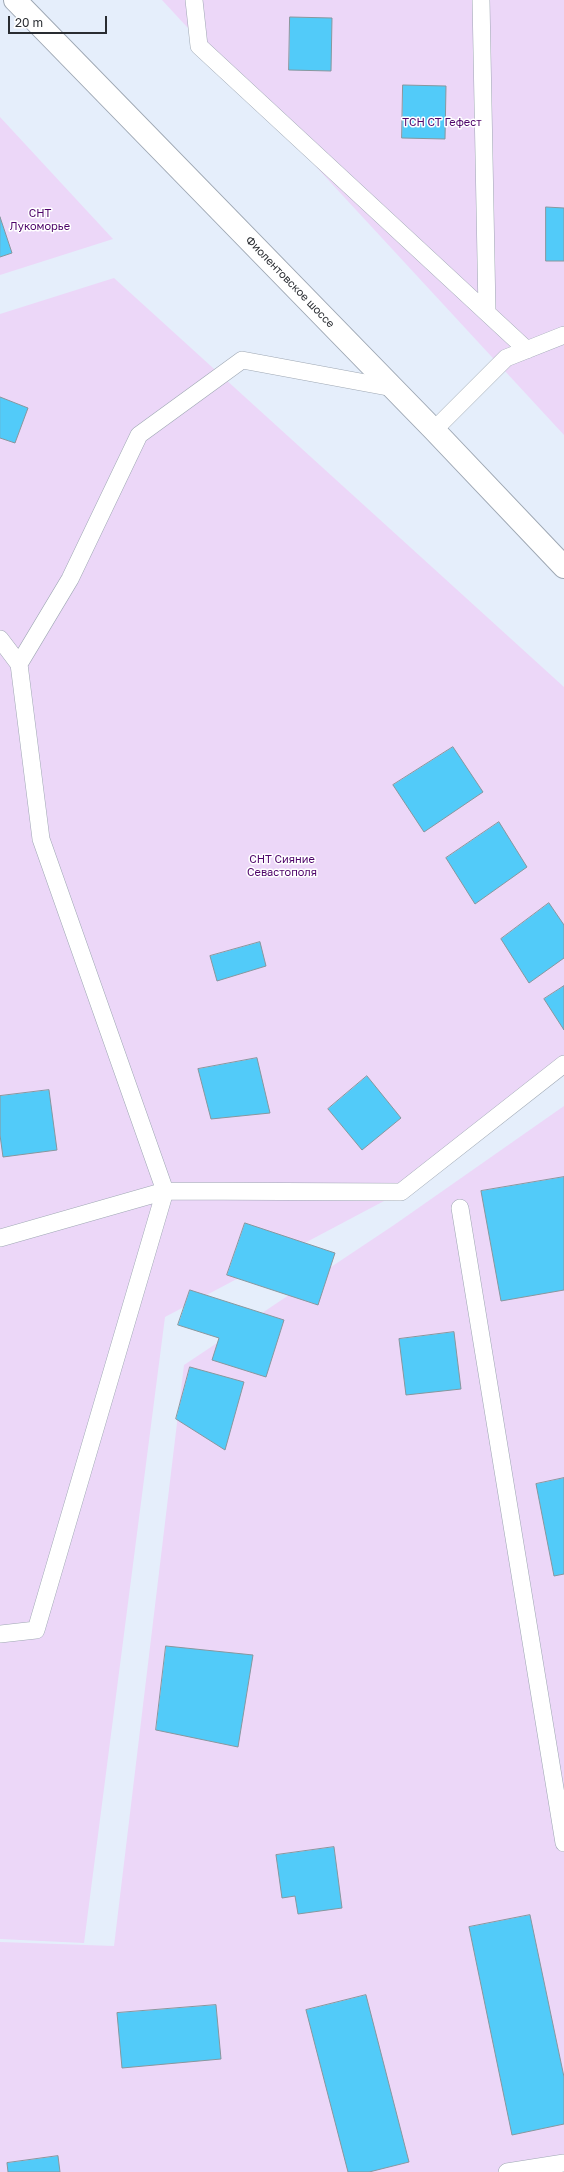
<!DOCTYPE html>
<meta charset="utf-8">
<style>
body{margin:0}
#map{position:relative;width:564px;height:2172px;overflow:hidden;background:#e5eefb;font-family:"Golos Text",sans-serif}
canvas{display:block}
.scale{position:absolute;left:8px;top:16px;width:99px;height:18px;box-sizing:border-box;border:2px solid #292c31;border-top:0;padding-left:5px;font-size:12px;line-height:14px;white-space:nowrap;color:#292c31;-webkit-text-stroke:3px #fff;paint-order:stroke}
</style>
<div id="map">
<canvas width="564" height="2172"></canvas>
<div class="scale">20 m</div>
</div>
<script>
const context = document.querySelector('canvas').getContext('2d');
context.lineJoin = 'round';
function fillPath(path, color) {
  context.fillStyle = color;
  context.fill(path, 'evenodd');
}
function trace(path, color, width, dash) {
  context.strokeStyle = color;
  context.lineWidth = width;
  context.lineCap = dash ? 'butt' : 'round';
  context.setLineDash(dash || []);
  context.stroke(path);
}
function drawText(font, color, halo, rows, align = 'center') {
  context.font = font + ' "Golos Text",sans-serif';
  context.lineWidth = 3;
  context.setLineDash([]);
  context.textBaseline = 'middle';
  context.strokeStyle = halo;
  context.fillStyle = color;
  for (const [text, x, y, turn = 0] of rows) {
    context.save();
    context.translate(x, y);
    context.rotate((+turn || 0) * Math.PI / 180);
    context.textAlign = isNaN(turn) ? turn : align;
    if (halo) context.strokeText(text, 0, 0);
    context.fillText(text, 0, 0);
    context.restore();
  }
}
const green = new Path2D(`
 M162,0H564V435Z
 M0,117L113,239L0,275Z
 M114,278L564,687V1064L401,1192L165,1317L84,1943L0,1939V314Z
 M564,1106V2172H0V1942L114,1946L184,1365L394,1225Z`);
const building = new Path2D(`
 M290,17L332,18L331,71L289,70Z
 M403,85L446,86L445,139L402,138Z
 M546,207L564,208V261H546Z
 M0,217L12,253L0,257Z
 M0,397L28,408L15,443L0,438Z
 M453,747L483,792L424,832L393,785Z
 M499,822L527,867L475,904L446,858Z
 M549,903L564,925V958L529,983L501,939Z
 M260,942L266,966L217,981L210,956Z
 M564,986V1030L544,999Z
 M257,1058L270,1113L211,1119L198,1069Z
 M367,1076L401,1118L362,1150L328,1109Z
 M49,1090L57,1150L3,1157L0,1135V1096Z
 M564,1177V1290L501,1301L481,1191Z
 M245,1223L335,1253L318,1305L227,1275Z
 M190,1290L284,1320L266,1377L212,1360L219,1338L178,1325Z
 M454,1332L461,1389L406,1395L399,1339Z
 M190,1367L244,1382L225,1450L176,1419Z
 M564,1478V1574L554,1576L536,1484Z
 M166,1646L253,1655L238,1747L156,1730Z
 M334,1847L342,1908L298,1914L295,1896L282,1898L276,1855Z
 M530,1915L564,2077V2124L512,2135L469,1927Z
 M366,1995L409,2162L369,2172H348L306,2010Z
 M216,2005L221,2059L122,2068L117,2013Z
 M58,2156L60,2172H8L7,2163Z`);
const lane = new Path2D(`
 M194,0L199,46L527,350
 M481,0L487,312
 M434,430L506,358L564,335
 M0,639L19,664
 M460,1208L564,1843
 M0,1238L165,1191L401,1192L564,1064
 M0,1634L36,1630L165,1191L41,839L19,664L70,579L139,435L242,360L393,388
 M507,2172L564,2163`);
const secondary = new Path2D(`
 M15,0L434,430L564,567`);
const parkNames = [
 ["ТСН СТ Гефест",442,123],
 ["СНТ",40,214],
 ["Лукоморье",40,227],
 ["СНТ Сияние",282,860],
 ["Севастополя",282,873]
];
const streetNames = [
 ["Фиолентовское шоссе",290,282,46]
];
fillPath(green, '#ecd7f8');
fillPath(building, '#52cbf9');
trace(building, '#88979e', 1);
trace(lane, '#9ea7b3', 18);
trace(secondary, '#9ea7b3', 24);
trace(lane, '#fff', 17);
trace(secondary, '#fff', 22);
drawText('11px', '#4d0469', '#fff', parkNames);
drawText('11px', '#292c31', '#fff', streetNames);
</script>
